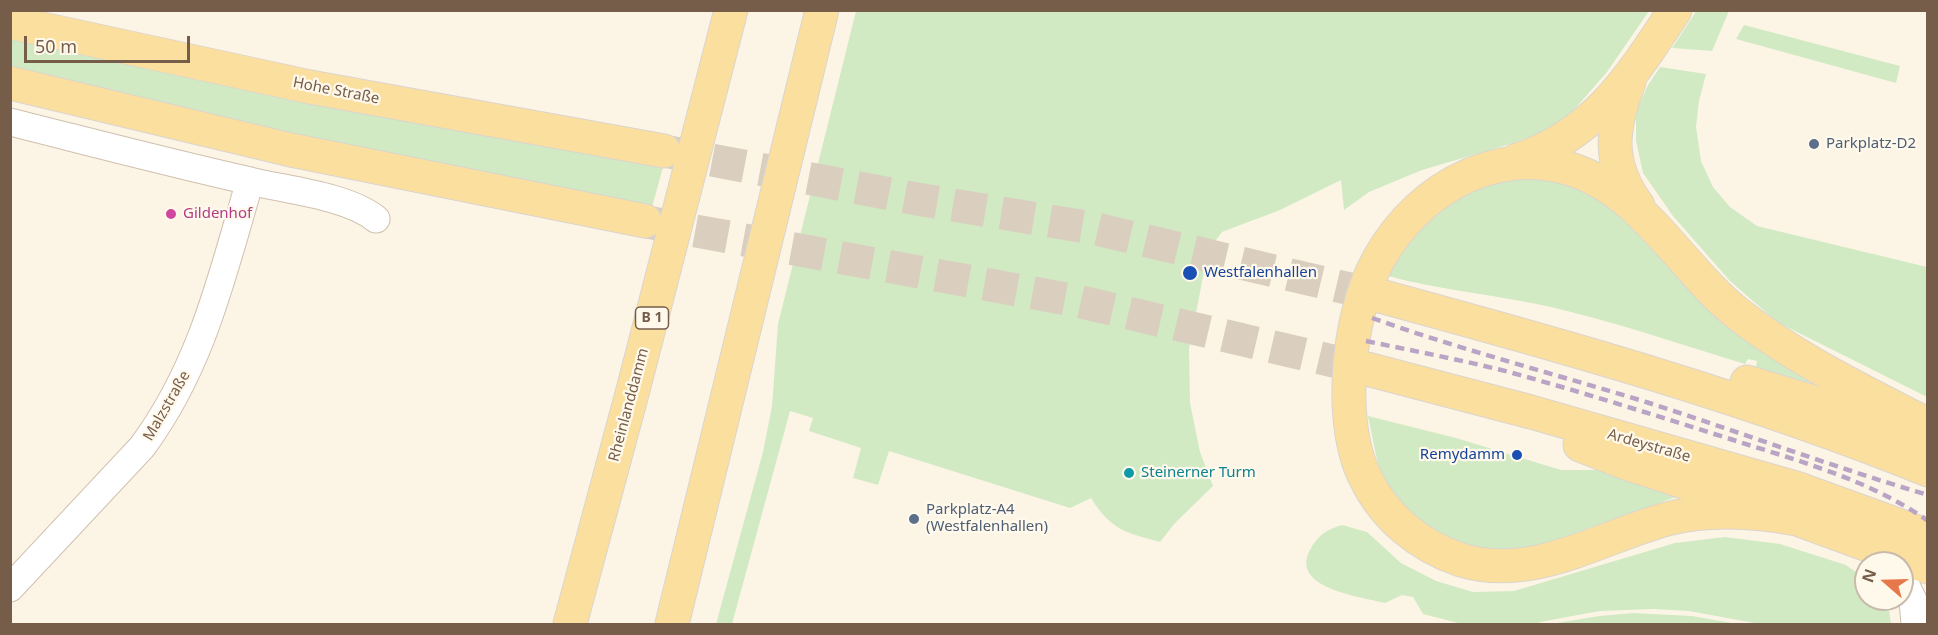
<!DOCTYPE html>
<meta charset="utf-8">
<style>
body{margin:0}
#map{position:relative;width:1938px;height:635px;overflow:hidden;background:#fcf5e6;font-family:"Noto Sans",sans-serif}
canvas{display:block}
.frame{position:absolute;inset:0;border:12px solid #765d4a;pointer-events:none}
.north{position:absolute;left:1854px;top:551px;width:60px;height:60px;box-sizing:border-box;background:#fff9ec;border:2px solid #c8bbab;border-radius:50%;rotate:290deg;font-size:16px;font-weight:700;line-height:24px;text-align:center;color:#765d4a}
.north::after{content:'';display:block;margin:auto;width:21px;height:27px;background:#e7784a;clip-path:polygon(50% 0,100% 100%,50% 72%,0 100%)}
.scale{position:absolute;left:24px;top:36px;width:166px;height:27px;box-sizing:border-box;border:3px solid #765d4a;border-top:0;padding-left:8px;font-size:18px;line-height:21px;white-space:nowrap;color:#765d4a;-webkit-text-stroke:4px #fff9ec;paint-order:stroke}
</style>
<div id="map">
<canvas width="1938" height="635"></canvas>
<div class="frame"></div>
<div class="north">N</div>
<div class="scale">50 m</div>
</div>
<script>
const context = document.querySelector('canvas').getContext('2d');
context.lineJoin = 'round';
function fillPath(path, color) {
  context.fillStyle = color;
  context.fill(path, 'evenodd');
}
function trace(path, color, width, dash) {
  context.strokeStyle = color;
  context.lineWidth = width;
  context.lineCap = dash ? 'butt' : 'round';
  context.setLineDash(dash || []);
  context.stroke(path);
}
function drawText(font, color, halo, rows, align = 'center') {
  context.font = font + ' "Noto Sans",sans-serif';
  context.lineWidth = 4.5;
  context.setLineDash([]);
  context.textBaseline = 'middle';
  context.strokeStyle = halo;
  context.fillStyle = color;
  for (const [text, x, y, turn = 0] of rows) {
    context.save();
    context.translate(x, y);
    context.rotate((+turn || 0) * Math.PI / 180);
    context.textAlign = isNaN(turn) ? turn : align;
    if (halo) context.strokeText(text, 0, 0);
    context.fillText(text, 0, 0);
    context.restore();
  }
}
const green = new Path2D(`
 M1697,10L1729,11L1712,51L1672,48Z
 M856,11H1649L1607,72L1560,126L1504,146L1422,170L1369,192L1344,210L1341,180L1280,210L1222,232L1208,251L1189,349L1190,403L1200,452L1213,486L1175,523L1160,542C1126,533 1111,530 1091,498L1070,508L889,451L878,485L853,478L861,448L809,431L813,418L790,411L732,624H716L763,452L772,406L778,324Z
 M1744,25L1900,66L1896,83L1736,39Z
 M10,35L663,167L651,211L214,120L11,71Z
 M1660,67L1706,74L1699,101L1696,127L1701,161L1713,187L1730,207L1757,226L1927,267V397L1777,322L1730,281L1673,216L1643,173L1636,141V111L1648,85Z
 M1525,178C1564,181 1581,186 1614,209L1817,383V385L1756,367L1757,361L1748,359L1745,364C1682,345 1619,323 1555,308C1500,295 1443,291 1388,276L1399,251L1433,211L1498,179Z
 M1368,416L1456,438L1561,470H1598L1676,497L1550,542L1512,552L1475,547L1437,533L1401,504L1379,470Z
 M1342,525L1367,532L1401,563L1436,581L1473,592L1514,591L1675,543L1725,537L1780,544L1846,565L1866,579V599H1884L1888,604L1891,624H1760L1689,611L1653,609L1600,611L1540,622L1537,624H1462L1423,614L1413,597L1402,595L1385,603C1361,597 1289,588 1310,550C1317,536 1327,529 1342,525Z
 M1633,613L1692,616L1738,624H1551L1599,616Z`);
const majorTunnel = new Path2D(`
 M664,151L917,199L1092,228L1380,296
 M647,222L1077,301L1367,369`);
const minor = new Path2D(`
 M10,122C90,142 170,163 250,181C286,190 348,196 376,219
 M1902,577L1913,600L1915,624
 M10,588L142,447C202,366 222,276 250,181`);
const major = new Path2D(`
 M10,22L310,87L664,151
 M1629,82C1611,129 1607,164 1638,206
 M10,83L291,150L645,221
 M1517,160C1596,135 1632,75 1675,10
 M1380,296C1564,346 1750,398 1928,470
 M1367,369L1531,412L1796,488L1928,536
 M1747,382L1833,408L1917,439
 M1580,445L1623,462L1797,519L1928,567
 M1797,519C1754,511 1711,508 1667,519C1600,537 1533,582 1461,560C1419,546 1384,517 1365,477C1354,455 1350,427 1349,403C1348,363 1353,325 1366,287C1394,210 1474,147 1559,166C1640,184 1677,265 1737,313C1795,359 1863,391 1928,425
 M570,624L633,390L731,10
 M672,624L822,10`);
const rail = new Path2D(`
 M1372,318C1462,350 1555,374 1646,402C1740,432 1833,467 1928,495
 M1366,341C1414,351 1462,360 1509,372C1582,392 1654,415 1727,438C1795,460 1869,479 1928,521`);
const markers = [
 [1814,144,6,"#5c6f8a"],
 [171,214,6,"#d1479c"],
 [1190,273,8,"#1a4fb4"],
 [1517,455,6,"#1a4fb4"],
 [1129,473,6,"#0f9aa8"],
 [914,519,6,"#5c6f8a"]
];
const shields = [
 [652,318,33]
];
const shieldNames = [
 ["B 1",652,318]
];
const streetNames = [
 ["Hohe Straße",336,91,11],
 ["Rheinlanddamm",629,405,-75],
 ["Malzstraße",167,406,-60],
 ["Ardeystraße",1649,446,16]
];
const serviceNames = [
 ["Parkplatz-D2",1826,144],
 ["Parkplatz-A4",926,510],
 ["(Westfalenhallen)",926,527]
];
const hotelNames = [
 ["Gildenhof",183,214]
];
const transitNames = [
 ["Westfalenhallen",1204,273],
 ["Remydamm",1505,455,"right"]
];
const cultureNames = [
 ["Steinerner Turm",1141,473]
];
fillPath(green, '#d1eac4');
trace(majorTunnel, '#dacfbf', 33, [33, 16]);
trace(minor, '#d0c0ae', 29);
trace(major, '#dbd5d0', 35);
trace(minor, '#fff', 27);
trace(major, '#fbdf9e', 33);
trace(rail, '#b9a4c6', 4.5, [9, 6]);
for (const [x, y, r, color] of markers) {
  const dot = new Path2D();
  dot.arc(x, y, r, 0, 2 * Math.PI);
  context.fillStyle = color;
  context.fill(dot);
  trace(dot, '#fff9ec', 2);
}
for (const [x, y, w] of shields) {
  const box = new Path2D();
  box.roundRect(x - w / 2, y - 11, w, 22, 4.5);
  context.fillStyle = '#fff9ec';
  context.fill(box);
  trace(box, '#765d4a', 1.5);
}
drawText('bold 14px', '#765d4a', null, shieldNames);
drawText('15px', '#765d4a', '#fff9ec', streetNames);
drawText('15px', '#4e5e75', '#fff9ec', serviceNames, 'left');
drawText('15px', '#b23c85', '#fff9ec', hotelNames, 'left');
drawText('15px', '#164399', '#fff9ec', transitNames, 'left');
drawText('15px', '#0d838f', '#fff9ec', cultureNames, 'left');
</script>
